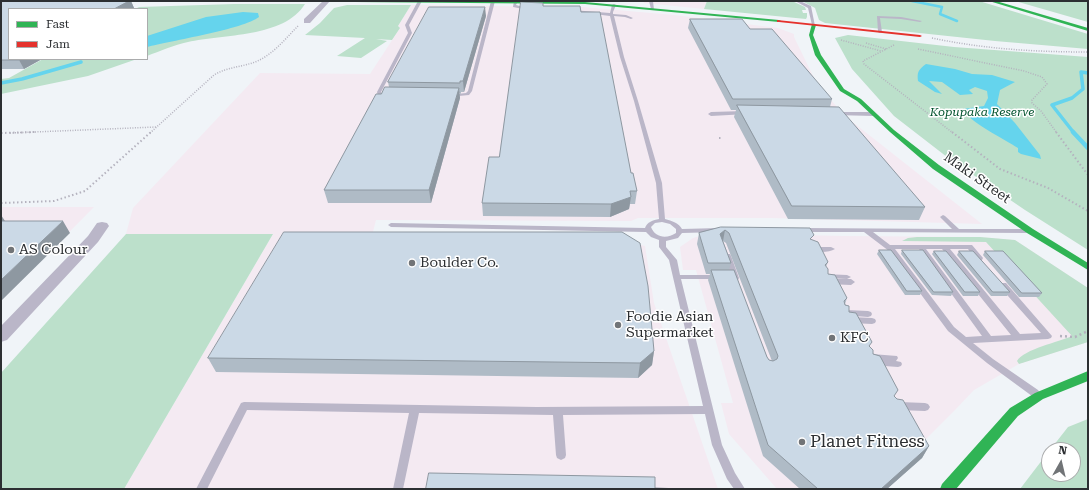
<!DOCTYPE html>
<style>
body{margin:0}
#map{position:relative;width:1089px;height:490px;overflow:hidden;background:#f0f4f8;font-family:"Roboto Serif",serif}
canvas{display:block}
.frame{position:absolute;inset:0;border:2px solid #2c2f32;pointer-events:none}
.legend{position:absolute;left:8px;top:8px;width:140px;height:52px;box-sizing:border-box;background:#fff;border:1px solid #abacad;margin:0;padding:5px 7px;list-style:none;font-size:12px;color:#2c2f32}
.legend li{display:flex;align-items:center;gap:8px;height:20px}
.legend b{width:20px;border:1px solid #abacad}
.north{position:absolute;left:1041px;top:442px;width:40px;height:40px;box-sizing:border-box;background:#fff;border:1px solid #abacad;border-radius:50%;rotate:8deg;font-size:11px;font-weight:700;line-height:16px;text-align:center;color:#2c2f32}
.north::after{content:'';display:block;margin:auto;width:14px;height:18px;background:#717477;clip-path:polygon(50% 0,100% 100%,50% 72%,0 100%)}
</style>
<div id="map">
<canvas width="1089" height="490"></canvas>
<div class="frame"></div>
<ul class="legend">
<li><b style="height:5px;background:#30b455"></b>Fast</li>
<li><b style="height:5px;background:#e5322d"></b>Jam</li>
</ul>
<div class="north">N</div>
</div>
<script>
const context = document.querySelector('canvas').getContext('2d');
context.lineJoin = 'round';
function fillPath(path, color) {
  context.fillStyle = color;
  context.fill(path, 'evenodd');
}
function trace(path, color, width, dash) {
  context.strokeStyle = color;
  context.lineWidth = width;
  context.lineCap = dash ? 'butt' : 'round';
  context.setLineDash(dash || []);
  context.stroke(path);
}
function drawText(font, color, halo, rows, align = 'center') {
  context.font = font + ' "Roboto Serif",serif';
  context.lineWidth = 3;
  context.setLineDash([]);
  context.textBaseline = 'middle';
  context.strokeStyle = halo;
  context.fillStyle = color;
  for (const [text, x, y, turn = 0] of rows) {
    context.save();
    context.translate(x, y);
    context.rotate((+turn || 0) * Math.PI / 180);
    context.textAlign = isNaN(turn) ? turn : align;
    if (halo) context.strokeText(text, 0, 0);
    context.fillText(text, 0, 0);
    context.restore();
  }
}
const commercial = new Path2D(`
 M643,1H707L704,9L644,3Z
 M411,5L582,7L674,15L778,28L794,34V37L817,84L845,116L982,224L772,218H638L631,221L376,220L372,236L626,241L645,246L654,303L718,489H124L273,234H126L133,208L260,73L370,74L400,28L398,26Z
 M1,207H94L1,301Z
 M710,233L843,236L980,237L1015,240L1088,288V342L1019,364L974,390L955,410L899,466L870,489H777L729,434L721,403H733L696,270H683L680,247L693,238Z`);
const green = new Path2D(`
 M707,1H792L805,7L806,10H802L803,13H807V17L806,19L704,9Z
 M802,1H979L1088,34V49L995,41L825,23L819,20L815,8Z
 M1015,1H1088V22Z
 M234,4H305C284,38 223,34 188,42C174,45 160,51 147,56V9H135L139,7Z
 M347,5H411L398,26L400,28L392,40L376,39L387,41L361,58L337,56L365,38L305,35L320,23L334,8Z
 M848,35L954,47L1088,57V250L1025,210L947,157L894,116L852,69L835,38Z
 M43,59H137L88,76L1,94V79L9,78Z
 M126,234H273L124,489H1V373Z
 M917,237H980L1015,240L1088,288V342L1019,364L1017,361C1024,349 1059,342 1072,336L986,242L902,241L908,238Z
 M1088,419V489H1020L1049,451V474H1073V450H1050L1068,427Z`);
const water = new Path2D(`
 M243,12L258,13L259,17C244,29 170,41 147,47V36L206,17Z
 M926,64L955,69L972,74L992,75L1015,82L1000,90L997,104L1015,123L1040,155L1041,159L1021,154L1018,152V148C1006,140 967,121 963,109L984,106L988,98L987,91L975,87L969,90L973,94L960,95L942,82L929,81L942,94L935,92L918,81C917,72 918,70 926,64Z`);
const streamFar2 = new Path2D(`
 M912,1L942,7L940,14L957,21`);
const streamFar1 = new Path2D(`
 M1,83L22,79L81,62
 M1074,133L1052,105L1072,98L1083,89L1081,72L1088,73`);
const stream = new Path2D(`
 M1073,132L1088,148`);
const pathFar2 = new Path2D(`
 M932,38C984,49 1035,52 1088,52
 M841,40L881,51
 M866,43L886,49
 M894,45L863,61L864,64L953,133
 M918,49L1024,71L1042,77L1047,84L1032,100V103L1041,111L1057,133
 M10,133L156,127
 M150,133L214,75C227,67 242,67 255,62C273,55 285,39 298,26`);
const pathFar1 = new Path2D(`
 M952,132L1000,169L1048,188L1088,211
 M1056,132L1088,175
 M1,133L36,132
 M719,138H722
 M1,203L54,201L85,191L151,132`);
const path = new Path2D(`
 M1060,336L1075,337L1088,331`);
const lane = new Path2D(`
 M418,1H422L409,25L412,33L381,92L382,94L390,96L388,97L378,96L377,92L408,33L405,25Z
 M491,1H495L472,91L469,95L448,97V95L466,93L468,91Z
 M514,1H518L516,5L530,9L528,10L513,7Z
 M649,1H653L654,10L651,9Z
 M795,1H800L811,6L815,26L812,25L808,8Z
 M614,4L616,5L613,12V14L626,15L633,18L631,19L625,17L614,16L624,57L638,101L662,183L665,219C672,221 679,223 682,229L720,228L723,230L720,232L682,233L678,238L666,241V247L677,260L680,275H718L722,277L718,279H681L722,445L735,473L745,489H734L727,479L712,445L705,414L563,415L566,455L565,458L561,460L557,458L556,455L553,415L419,413L403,489H393L409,413L247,410L207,489H196L241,403L244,402L537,407L703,406L669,260L659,247V240L651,237L646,232L391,227L388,225L391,223L645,228C647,222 653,220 659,219L656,183L634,101L620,57L610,16L570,11L572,10L610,13L612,5ZM662,222L670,224L676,229V233C667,239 655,238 651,227L655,223Z
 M877,16L901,17L922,21L920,22L901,19L880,18L882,32L880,33L878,32Z
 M745,111L748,113L747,114L711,116L708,114L711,112Z
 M837,112H873L876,114L873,116L835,115L834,114Z
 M943,215L945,216L959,229H1026L1029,231L1026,233L873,232L890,245H972L983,258L982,260H976L968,249H950L1020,334L1041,333L1000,287L999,285L1000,283H1006L1052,336L1051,338L1048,339L973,343L993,359L1038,390L1040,393L1038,396L1035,397L1032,396L987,363L948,331L889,251L864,232H802L799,230L802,228L952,229L940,217ZM895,249H919L982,336L966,337L954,327ZM926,249H942L1011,335L991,336Z
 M810,247H831L835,249C829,253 814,253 808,249Z
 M724,254H730L731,256L739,278L738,280H735L731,278L723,256Z
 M823,274L847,275L851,277L847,279L826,278H823L822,276Z
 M831,279H851L855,282L851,285L828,284L827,282L828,280Z
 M846,310L868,311L871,312L872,314L871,316L868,317L843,315L842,313L843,311Z
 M851,317L872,318L875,319L876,321L875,323L872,324L851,323L848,322L847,320L848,318Z
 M872,354L897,356L898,358L896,361L901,362L902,364L901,366L898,367L871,365L870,363L872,360L869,359L868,357L869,355Z
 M899,402L925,403L928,404L930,407L928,410L925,411L899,410L896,409L894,406L896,403Z`);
const street = new Path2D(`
 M323,1H330L310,23H304V19Z
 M102,222L107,223L109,226L98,242L7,340L1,342V326L88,236L97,223Z`);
const fast = new Path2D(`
 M353,1L585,2L779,20L781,21L779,22L585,4L355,2Z
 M989,1H996L1088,28V31Z
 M812,24L816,25L813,35L821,55L844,89L861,99L894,130L939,165L1033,229L1088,263V270L1027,233L933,169L890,132L857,101L840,91L815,55L809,35Z
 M1088,371V381L1043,399L1018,416L956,489H940L942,484L1010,408L1035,393Z`);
const jam = new Path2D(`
 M777,20L920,35L922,36L920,37L779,22H777Z`);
const wall = new Path2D(`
 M1,1H131L134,8L132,9H9V59H42L24,69H1Z
 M543,6L581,12L637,191L635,204H630L629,209L610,217L483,216L482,203L499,157Z
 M486,16L464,92H461V94L459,93L460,98L431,203H328L324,190L381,94L389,87L388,82Z
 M690,19L750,29L832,99L830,107L925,207L919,220L788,219L734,117L736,110H731L688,28Z
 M721,227L812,240L828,262L826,267L828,274L847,298L845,304L870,347L894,396L929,446L922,458L887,489H800L763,456L708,280L710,274H706L697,244L699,233ZM723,241L726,243L772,361L769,360L767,357L729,270L731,263Z
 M879,250L922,291L920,295H905L877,254Z
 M902,250L953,292L951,296L932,295L901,254Z
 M934,251L980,292L978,296H963L932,254Z
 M959,251L1010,292L1007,296H991L957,255Z
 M985,251L1042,293L1039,297H1019L983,255Z
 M654,351L652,365L638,378L216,372L208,358Z`);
const shadedWall = new Path2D(`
 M129,1H131L134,8L132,9H114Z
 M485,7L486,16L464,92L463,81Z
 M20,59H42L24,69L19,60Z
 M459,88L460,98L431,203L429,190Z
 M631,197L629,209L610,217L611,204Z
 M1,215L5,221L1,224Z
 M63,221L70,233L1,301V280Z
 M725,230L723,241L718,244L720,234Z
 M654,351L652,365L638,378L640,363Z
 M929,446L922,458L887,489H881Z`);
const building = new Path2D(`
 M1,1H129L114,9H9V59H20L19,60H1Z
 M521,2L543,3V6H580L581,12H600L631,173H633L637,191H630L631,197L611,204L482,203L489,157H499Z
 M429,7H485L463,81H460V83L388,82Z
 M690,19H742L750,29H772L832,99H733Z
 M385,87L459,88L429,190H324L376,94H381Z
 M737,105L839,107L925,207L792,206Z
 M1,221H63L1,280Z
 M721,227L810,228L814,235L810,239L818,242L828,262L825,265L828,269V274L835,275L847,298L844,301L845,305L849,306V312L856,313L872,342L869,346L873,350V354L880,356L898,390L894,396L897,399L903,400L929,446L881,489H818L768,445L711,270H734L767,357L769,360L773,361L777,359L778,356L729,233L725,230L720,234L731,263H708L699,233Z
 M284,232H622L640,243L648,286L654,351L640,363L208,358Z
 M879,250H891L922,291H907Z
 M902,250H923L953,292H934Z
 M934,251H946L980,292H965Z
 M959,251H973L1010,292H993Z
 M985,251H1003L1042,293H1022Z
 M429,473L655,477V488L682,489H426Z`);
const markers = [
 [11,250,4,"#717477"],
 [412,263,4,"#717477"],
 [618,325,4,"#717477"],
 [832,338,4,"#717477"],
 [802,442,4,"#717477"]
];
const farParknames = [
 ["Kopupaka Reserve",982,112]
];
const streetNames = [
 ["Maki Street",977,178,35]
];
const poiNames = [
 ["AS Colour",19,250],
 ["Boulder Co.",420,263],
 ["Foodie Asian",626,317],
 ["Supermarket",626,333],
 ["KFC",840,338]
];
const nearPoinames = [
 ["Planet Fitness",810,442]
];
fillPath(commercial, '#f4eaf2');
fillPath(green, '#bce0cb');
fillPath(water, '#65d4ed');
trace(streamFar2, '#65d4ed', 2.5);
trace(streamFar1, '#65d4ed', 3.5);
trace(stream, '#65d4ed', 4.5);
trace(pathFar2, '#b4b2be', 1.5, [1, 1.5]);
trace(pathFar1, '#b4b2be', 2, [1.5, 2.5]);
trace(path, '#b4b2be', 2.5, [2, 3]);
fillPath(lane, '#bab6c8');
fillPath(street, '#bab6c8');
fillPath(fast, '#30b455');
fillPath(jam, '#e5322d');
fillPath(wall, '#afbbc6');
fillPath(shadedWall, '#8e98a1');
fillPath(building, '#cbd9e6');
trace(building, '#8e98a1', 1);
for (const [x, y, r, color] of markers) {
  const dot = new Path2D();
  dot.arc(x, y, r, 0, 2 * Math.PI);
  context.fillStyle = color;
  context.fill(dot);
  trace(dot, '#fff', 1.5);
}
drawText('italic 12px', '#00522d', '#fff', farParknames);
drawText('14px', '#2c2f32', '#fff', streetNames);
drawText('14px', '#2c2f32', '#fff', poiNames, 'left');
drawText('17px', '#2c2f32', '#fff', nearPoinames, 'left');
</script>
